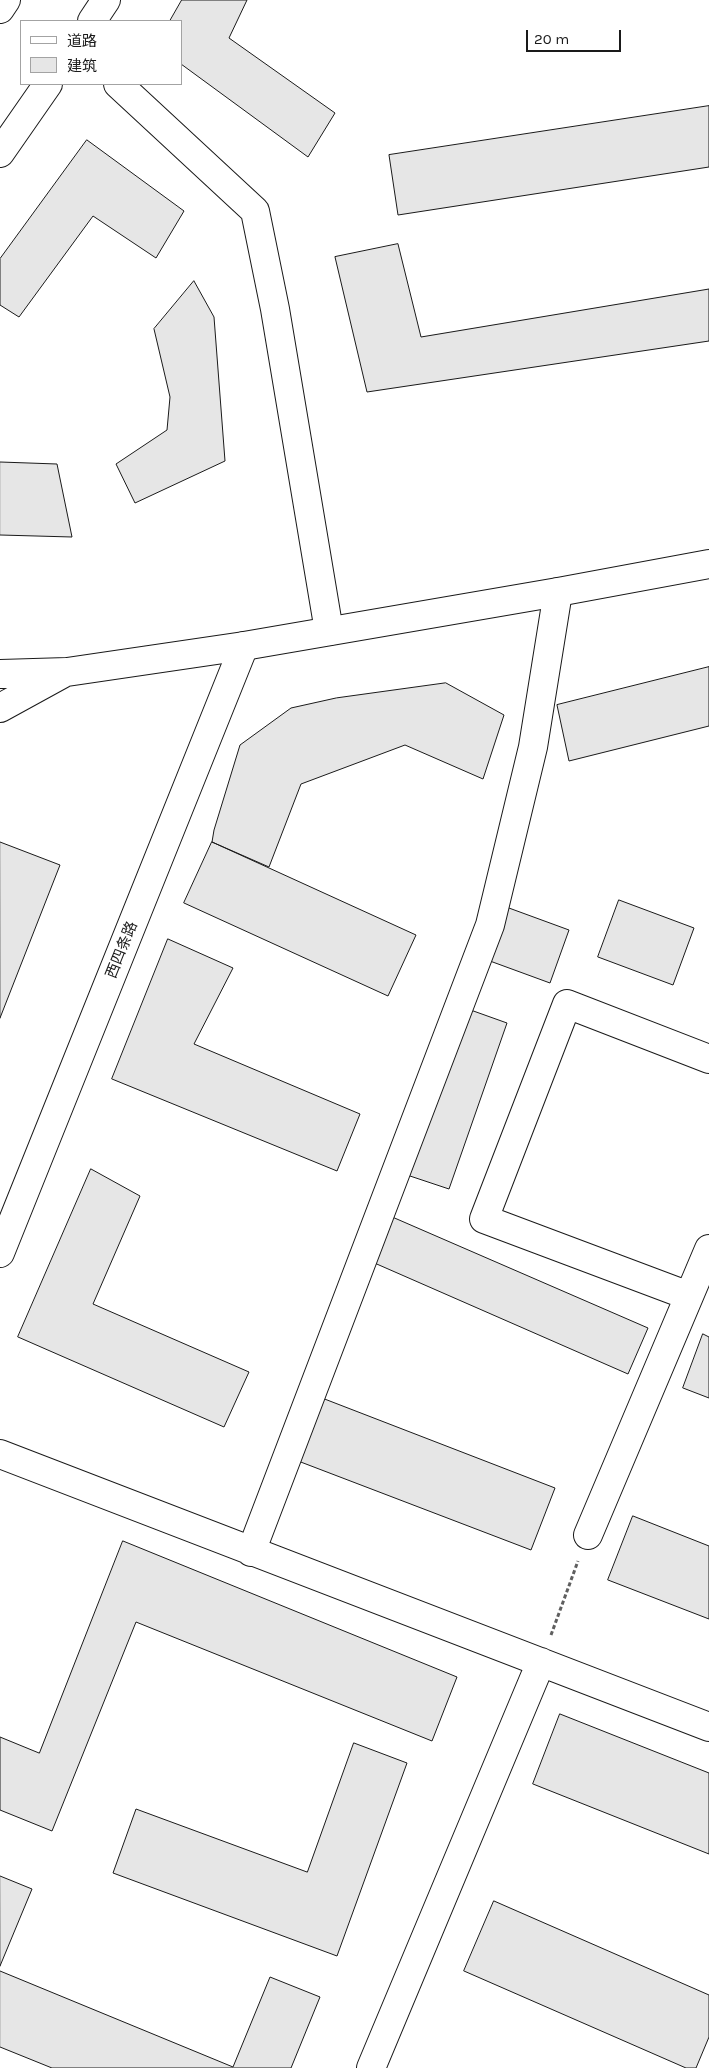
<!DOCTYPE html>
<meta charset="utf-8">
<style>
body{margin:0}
#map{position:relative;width:709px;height:2068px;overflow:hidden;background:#fff;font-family:Karla,"Noto Sans SC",sans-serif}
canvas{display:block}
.legend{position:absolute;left:20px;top:20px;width:162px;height:65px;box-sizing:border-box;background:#fff;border:1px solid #a3a3a3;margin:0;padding:6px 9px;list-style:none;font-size:15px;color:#1a1a1a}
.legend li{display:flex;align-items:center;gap:10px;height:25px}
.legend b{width:25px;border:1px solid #a3a3a3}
.scale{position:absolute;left:526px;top:30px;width:95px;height:22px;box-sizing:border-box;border:2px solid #1a1a1a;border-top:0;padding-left:6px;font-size:15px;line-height:18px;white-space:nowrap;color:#1a1a1a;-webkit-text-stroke:4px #fff;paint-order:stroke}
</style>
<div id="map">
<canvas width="709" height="2068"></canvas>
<ul class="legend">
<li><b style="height:6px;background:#fff"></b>道路</li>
<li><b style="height:14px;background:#e6e6e6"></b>建筑</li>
</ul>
<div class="scale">20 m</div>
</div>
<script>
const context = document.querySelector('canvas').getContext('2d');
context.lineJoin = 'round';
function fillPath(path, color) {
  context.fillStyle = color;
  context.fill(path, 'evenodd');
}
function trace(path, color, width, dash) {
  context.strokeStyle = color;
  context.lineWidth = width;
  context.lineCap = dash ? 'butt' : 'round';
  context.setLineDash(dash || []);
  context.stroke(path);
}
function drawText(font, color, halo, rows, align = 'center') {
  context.font = font + ' Karla,"Noto Sans SC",sans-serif';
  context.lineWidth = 4;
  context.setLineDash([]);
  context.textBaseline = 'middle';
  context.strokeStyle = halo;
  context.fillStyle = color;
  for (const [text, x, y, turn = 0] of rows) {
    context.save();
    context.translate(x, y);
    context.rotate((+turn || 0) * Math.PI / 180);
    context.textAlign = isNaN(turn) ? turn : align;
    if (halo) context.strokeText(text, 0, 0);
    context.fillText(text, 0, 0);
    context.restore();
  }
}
const building = new Path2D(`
 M182,0H247L229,38L335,113L308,157L181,64V21H170Z
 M709,106V167L398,215L389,155Z
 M87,140L184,211L156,258L93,216L19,317L0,305V259Z
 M398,244L421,337L709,289V341L367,392L335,257Z
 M194,281L214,317L225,461L135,503L116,464L167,430L170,397L154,329Z
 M0,462L57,464L72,537L0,535Z
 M709,667V726L569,761L557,705Z
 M446,683L504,715L483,779L405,745L301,784L269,867L212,842L214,830L240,745L291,708L336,698Z
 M0,842L60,865L0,1018Z
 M212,842L416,935L388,996L184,903Z
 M619,900L694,928L673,985L598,957Z
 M498,904L569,930L550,983L479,957Z
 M168,939L233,968L194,1044L360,1114L337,1171L112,1079Z
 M465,1008L507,1023L449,1189L407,1175Z
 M91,1169L140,1196L93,1304L249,1372L224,1427L18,1337Z
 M383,1213L648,1328L628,1374L363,1258Z
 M703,1334L709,1337V1398L683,1388Z
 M309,1393L555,1488L531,1550L285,1456Z
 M633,1516L709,1546V1619L608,1580Z
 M123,1541L457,1677L432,1741L136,1622L52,1831L0,1810V1737L39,1753Z
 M560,1714L709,1773V1854L533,1784Z
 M354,1743L407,1763L337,1956L113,1873L136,1809L307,1872Z
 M0,1876L32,1889L0,1966Z
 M494,1901L709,1995V2037L696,2068H686L464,1971Z
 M0,1971L233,2067L270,1977L320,1997L291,2068H52L0,2047Z`);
const path = new Path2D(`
 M551,1635L578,1561`);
const minor = new Path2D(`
 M118,84L255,211L275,309L329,631
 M0,1253L244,646
 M689,1296L484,1219L567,1004L709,1059
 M0,1454L709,1727
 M588,1535L709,1249
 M251,1552L490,925L533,747L558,592
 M371,2068L541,1662`);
const major = new Path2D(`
 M0,9L6,0
 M92,21L106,0
 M0,153L48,84
 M0,674L67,672L244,646L558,592L709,564
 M0,708L62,674`);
const streetNames = [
 ["西四条路",122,950,-68]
];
fillPath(building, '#e6e6e6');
trace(building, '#1a1a1a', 1);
trace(minor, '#1a1a1a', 30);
trace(major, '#1a1a1a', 30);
trace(path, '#5f5f5f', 3, [4, 2.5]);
trace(minor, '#fff', 28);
trace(major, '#fff', 28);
drawText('15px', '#1a1a1a', '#fff', streetNames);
</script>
